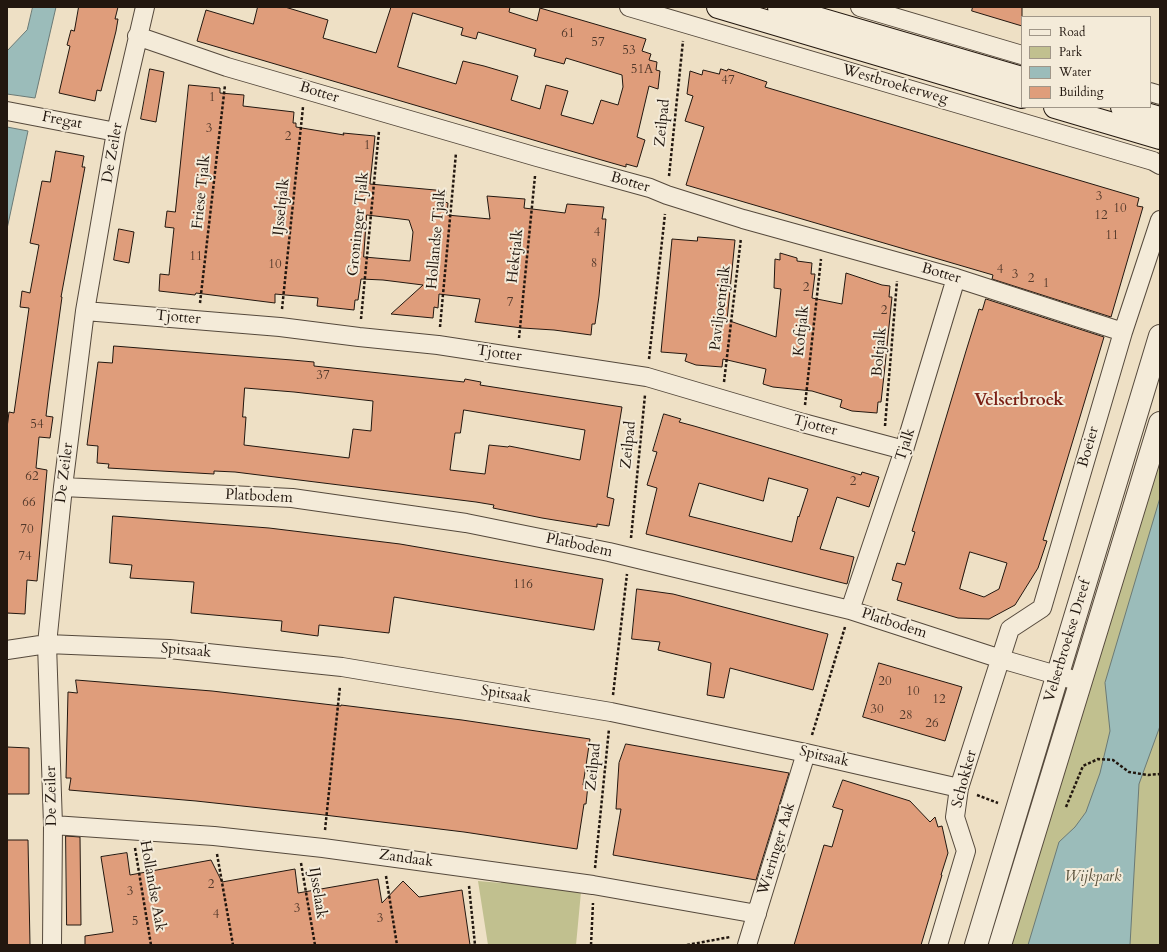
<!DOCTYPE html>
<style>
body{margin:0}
#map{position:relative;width:1167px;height:952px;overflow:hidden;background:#eee0c5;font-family:Cardo,serif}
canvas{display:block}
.frame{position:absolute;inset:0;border:8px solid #22170f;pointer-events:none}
.legend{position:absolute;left:1021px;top:16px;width:130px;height:92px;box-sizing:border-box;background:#f4ebd9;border:1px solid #a09688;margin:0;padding:5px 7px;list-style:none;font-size:12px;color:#22170f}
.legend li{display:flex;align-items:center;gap:8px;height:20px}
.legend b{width:20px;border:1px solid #a09688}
</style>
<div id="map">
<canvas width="1167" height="952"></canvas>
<div class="frame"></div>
<ul class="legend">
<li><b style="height:5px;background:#f4ebd9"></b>Road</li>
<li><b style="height:11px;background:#c1c08f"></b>Park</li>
<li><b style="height:11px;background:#9bbcba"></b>Water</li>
<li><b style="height:11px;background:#df9d7b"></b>Building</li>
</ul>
</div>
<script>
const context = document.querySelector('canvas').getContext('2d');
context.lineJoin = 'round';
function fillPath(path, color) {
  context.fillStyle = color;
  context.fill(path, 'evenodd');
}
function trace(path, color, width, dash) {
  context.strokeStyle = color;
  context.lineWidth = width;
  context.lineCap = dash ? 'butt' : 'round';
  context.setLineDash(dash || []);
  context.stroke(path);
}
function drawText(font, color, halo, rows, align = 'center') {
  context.font = font + ' Cardo,serif';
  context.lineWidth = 4;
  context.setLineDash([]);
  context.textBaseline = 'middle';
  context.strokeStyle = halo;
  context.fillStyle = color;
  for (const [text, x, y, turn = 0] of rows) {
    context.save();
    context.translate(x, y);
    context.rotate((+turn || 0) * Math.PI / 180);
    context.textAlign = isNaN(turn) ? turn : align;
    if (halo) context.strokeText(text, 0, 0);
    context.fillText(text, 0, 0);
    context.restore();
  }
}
const green = new Path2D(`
 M1160,430V945H1000Z
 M478,881L501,883L502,881L581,892L576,945H488Z`);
const water = new Path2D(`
 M33,7H56L35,98L7,94V51L27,30Z
 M7,127L28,131L7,229Z
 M1160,498V726L1139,784L1130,945H1028L1059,842L1075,827L1086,812L1100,773L1110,731L1105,683Z`);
const building = new Path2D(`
 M79,7H118L115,19H118L116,31L101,91L97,90L95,101L59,93L70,46L67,45L71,30L74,31Z
 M258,7H285L328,20L323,38L376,53L391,7H510L509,12L537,21L540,8L646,39L642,51L651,54L649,60L657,62L656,70L660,71L658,89L649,86L637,137L645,140L637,167L626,164V167L598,159L197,41L206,10L253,24ZM413,13L463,28L461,35L476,39L478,32L536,49L534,56L564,64L566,58L622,75L623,87L618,105L601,100L593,124L561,115L568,91L546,85L540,109L511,100L518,76L484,66L463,61L456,84L398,67Z
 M973,7H1022V26L972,11Z
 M150,69L164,72L156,122L141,119Z
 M721,69L727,71L728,69L767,82L765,87L1139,198L1137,206L1143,207L1111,317L992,279L993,275L686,185L704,127L685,121L693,96L687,94L690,71L702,75L703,70L719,74Z
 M189,85L220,88V93L244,95L243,106L294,112L293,123H296V127L344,135L343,133L375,136L370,184L446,191L445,202L448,203L447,215L490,219L487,196L525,199L524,208L565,213L567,204L604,207L602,219H606L599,296L595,324H592L591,335L554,330L522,328L475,322L480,299L439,294L438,308L434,307L433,318L391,314L423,285L383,280L361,279L358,300H355L354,310L317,306L318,298L275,294V303L196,293L195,295L159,291L160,274L169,275L174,228L165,227L167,211L175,212ZM367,215L409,220L413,232L410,261L364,257Z
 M56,151L84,156L82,167H85L61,297H62L49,391L46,416L53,417L50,438L39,437L36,468L47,470L37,581L27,580L25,614L7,613V428L9,412L14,413L29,308L20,307L22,291L30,293L39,245L30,243L33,228L42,181L50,182Z
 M119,229L134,232L129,263L114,260Z
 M698,237L735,240L727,320L776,337L781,289L774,288L775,259L780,260V253L797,258V261L812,263L811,274H815L812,298L842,304L846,273L882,285L890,286L889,297H892L885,366L881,402H878L877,413L852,411L840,407L842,400L812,391L773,387L763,384L766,369L723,359L722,367L696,365L685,361L687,354L661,352L672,239L697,241Z
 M986,299L1104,337L1043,540L1047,541L1038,568L1015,605L989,619L958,618L897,600L902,583L892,580L897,563L905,565L915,532L912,531L966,351L979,309L982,310ZM970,552L1007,563L999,589L984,597L960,589Z
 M114,346L292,360L314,362V366L464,382L465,379L481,382L480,385L622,407L607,497L614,499L609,526L597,524V527L542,518L493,508L494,505L476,502L235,472L214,471V474L108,468L109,464L97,463L98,446L87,445L98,362L112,363ZM245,388L294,392L373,401L371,431L353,429L349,458L244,445L246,417H243ZM464,410L585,430L580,460L509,446L508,447L489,445L485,474L450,470L455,433H460Z
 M664,414L681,419L679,422L694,426L861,475L862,472L879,477L869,507L837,497L820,549L854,557L847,584L646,534L657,488L647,485L657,452L653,451ZM769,478L808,489L799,517L798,516L792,542L689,516L699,483L763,501Z
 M113,516L269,528L400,544L603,579L594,630L394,597L389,633L319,625L318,636L281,631L282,621L191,613L194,582L130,578L132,565L110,563Z
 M637,589L673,594L828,634L813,690L730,668L724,698L707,695L711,663L658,650L660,642L632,639Z
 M879,663L962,687L945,741L863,717Z
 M76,680L212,691L341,706V705L462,720L590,739L583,785H588L586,804H584L577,849L464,832L316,814L196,801L69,790L71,778H66L68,692L77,693Z
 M626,744L789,773L756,880L613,855L621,809H616L619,763Z
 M7,747L29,748V794H7Z
 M843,780L910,801L930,822L935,817L938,827L942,826L948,853L941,875H942L921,945H794L824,845L832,847L843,810L833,807Z
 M66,836L80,837L81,925H67Z
 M7,840H28L30,945H7Z
 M127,853L130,875L211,860L222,882L295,869L298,893L378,879L382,903L403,881L419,897L462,890L470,945H85V936L113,932L101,857Z`);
const path = new Path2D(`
 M669,176L683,41
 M200,303L225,85
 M282,309L303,107
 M361,319L379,131
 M440,327L456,153
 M519,338L535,176
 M649,359L665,214
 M724,382L741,238
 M805,405L821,259
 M885,426L897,281
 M631,538L645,395
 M613,695L627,574
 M812,735L845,627
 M977,795L998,803
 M1066,807L1083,766L1098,759L1113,760L1129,772L1148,775L1160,774
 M325,830L340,686
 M135,848L151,945
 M217,854L233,945
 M301,863L315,945
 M595,868L609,729
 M386,876L397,945
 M469,886L475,945
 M591,945L593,903
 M687,945L730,937`);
const minor = new Path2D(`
 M629,7L1153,161L1160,165
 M860,7L1022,55
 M137,36L227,67L537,157L650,188L667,195L743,219L956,278L1123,332
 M1150,92L1160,95
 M7,111L116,132
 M85,311L280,327L359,337L438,345L647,377L803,423L904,450
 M63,487L292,498L466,523L609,552L850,610L1001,659L1081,682
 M850,610L904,450L956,278
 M7,650L47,644L169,649L342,667L611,712L806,753L959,788
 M53,825L214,836L323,848L593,885L757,914
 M52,945L53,825L47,644L63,487L85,311L116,132L145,7
 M747,945L806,753
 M938,945L966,851L955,817L959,788L1010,629L1042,608L1123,332L1160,220`);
const tertiary = new Path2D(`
 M976,945L1160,336
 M1000,945L1160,423`);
const secondary = new Path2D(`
 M718,7L1022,97
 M779,7L1022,78
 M1055,107L1160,138
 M1122,107L1160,118`);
const numberNames = [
 ["61",568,34],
 ["57",598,43],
 ["53",629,51],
 ["51A",642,70],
 ["47",728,81],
 ["1",212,98],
 ["3",209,129],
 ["2",288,137],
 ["1",367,146],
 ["3",1099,197],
 ["10",1120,209],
 ["12",1101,216],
 ["4",597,233],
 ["11",1112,236],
 ["11",196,257],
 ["8",594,264],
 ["10",275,265],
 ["4",1000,270],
 ["3",1015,275],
 ["2",1031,279],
 ["1",1046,284],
 ["2",806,288],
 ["7",510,303],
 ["2",884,311],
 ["37",323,376],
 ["54",37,425],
 ["62",32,477],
 ["2",853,482],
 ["66",29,503],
 ["70",27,530],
 ["74",25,557],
 ["116",523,585],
 ["20",885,682],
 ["10",913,692],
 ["12",939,700],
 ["30",877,710],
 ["28",906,716],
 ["26",932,724],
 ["2",211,885],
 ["3",130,892],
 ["3",297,909],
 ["4",216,915],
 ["3",380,919],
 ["5",135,922]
];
const streetNames = [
 ["Westbroekerweg",895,85,16],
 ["Botter",319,93,17],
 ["Fregat",62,121,11],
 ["Zeilpad",663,123,-84],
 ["De Zeiler",113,153,-80],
 ["Botter",630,183,16],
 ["Friese Tjalk",202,192,-84],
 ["IJsseltjalk",282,207,-84],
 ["Groninger Tjalk",359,224,-84],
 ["Hollandse Tjalk",437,239,-85],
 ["Hektjalk",516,256,-84],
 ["Botter",941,274,16],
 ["Paviljoentjalk",721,308,-83],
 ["Tjotter",178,318,5],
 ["Koftjalk",802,331,-84],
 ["Boltjalk",880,352,-85],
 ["Tjotter",499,354,8],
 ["Tjotter",815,426,15],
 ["Zeilpad",629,445,-84],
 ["Tjalk",906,445,-72],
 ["Boeier",1089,447,-74],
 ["De Zeiler",65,473,-83],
 ["Platbodem",259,497,3],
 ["Platbodem",579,546,12],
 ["Platbodem",894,624,18],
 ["Velserbroekse Dreef",1068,641,-73],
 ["Spitsaak",186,651,5],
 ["Spitsaak",506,695,9],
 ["Spitsaak",824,757,13],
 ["Zeilpad",594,767,-84],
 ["Schokker",965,779,-75],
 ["De Zeiler",52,796,-91],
 ["Wieringer Aak",777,849,-73],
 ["Zandaak",406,859,8],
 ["Hollandse Aak",152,886,80],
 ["IJsselaak",317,893,81]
];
const parkNames = [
 ["Wijkpark",1093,878]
];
const quarterNames = [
 ["Velserbroek",1019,401]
];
fillPath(green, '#c1c08f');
fillPath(water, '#9bbcba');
trace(water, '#6b7a76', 1);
fillPath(building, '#df9d7b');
trace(building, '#22170f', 1);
trace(minor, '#55493c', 20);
trace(tertiary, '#55493c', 24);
trace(secondary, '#22170f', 24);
trace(path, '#22170f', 2.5, [3, 2]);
trace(minor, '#f4ebd9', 18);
trace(tertiary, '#f4ebd9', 22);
trace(secondary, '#f4ebd9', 22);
drawText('13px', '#51382a', null, numberNames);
drawText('15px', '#22170f', '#f4ebd9', streetNames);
drawText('italic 15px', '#5a523c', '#f4ebd9', parkNames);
drawText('bold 17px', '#7a1f14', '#f4ebd9', quarterNames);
</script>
